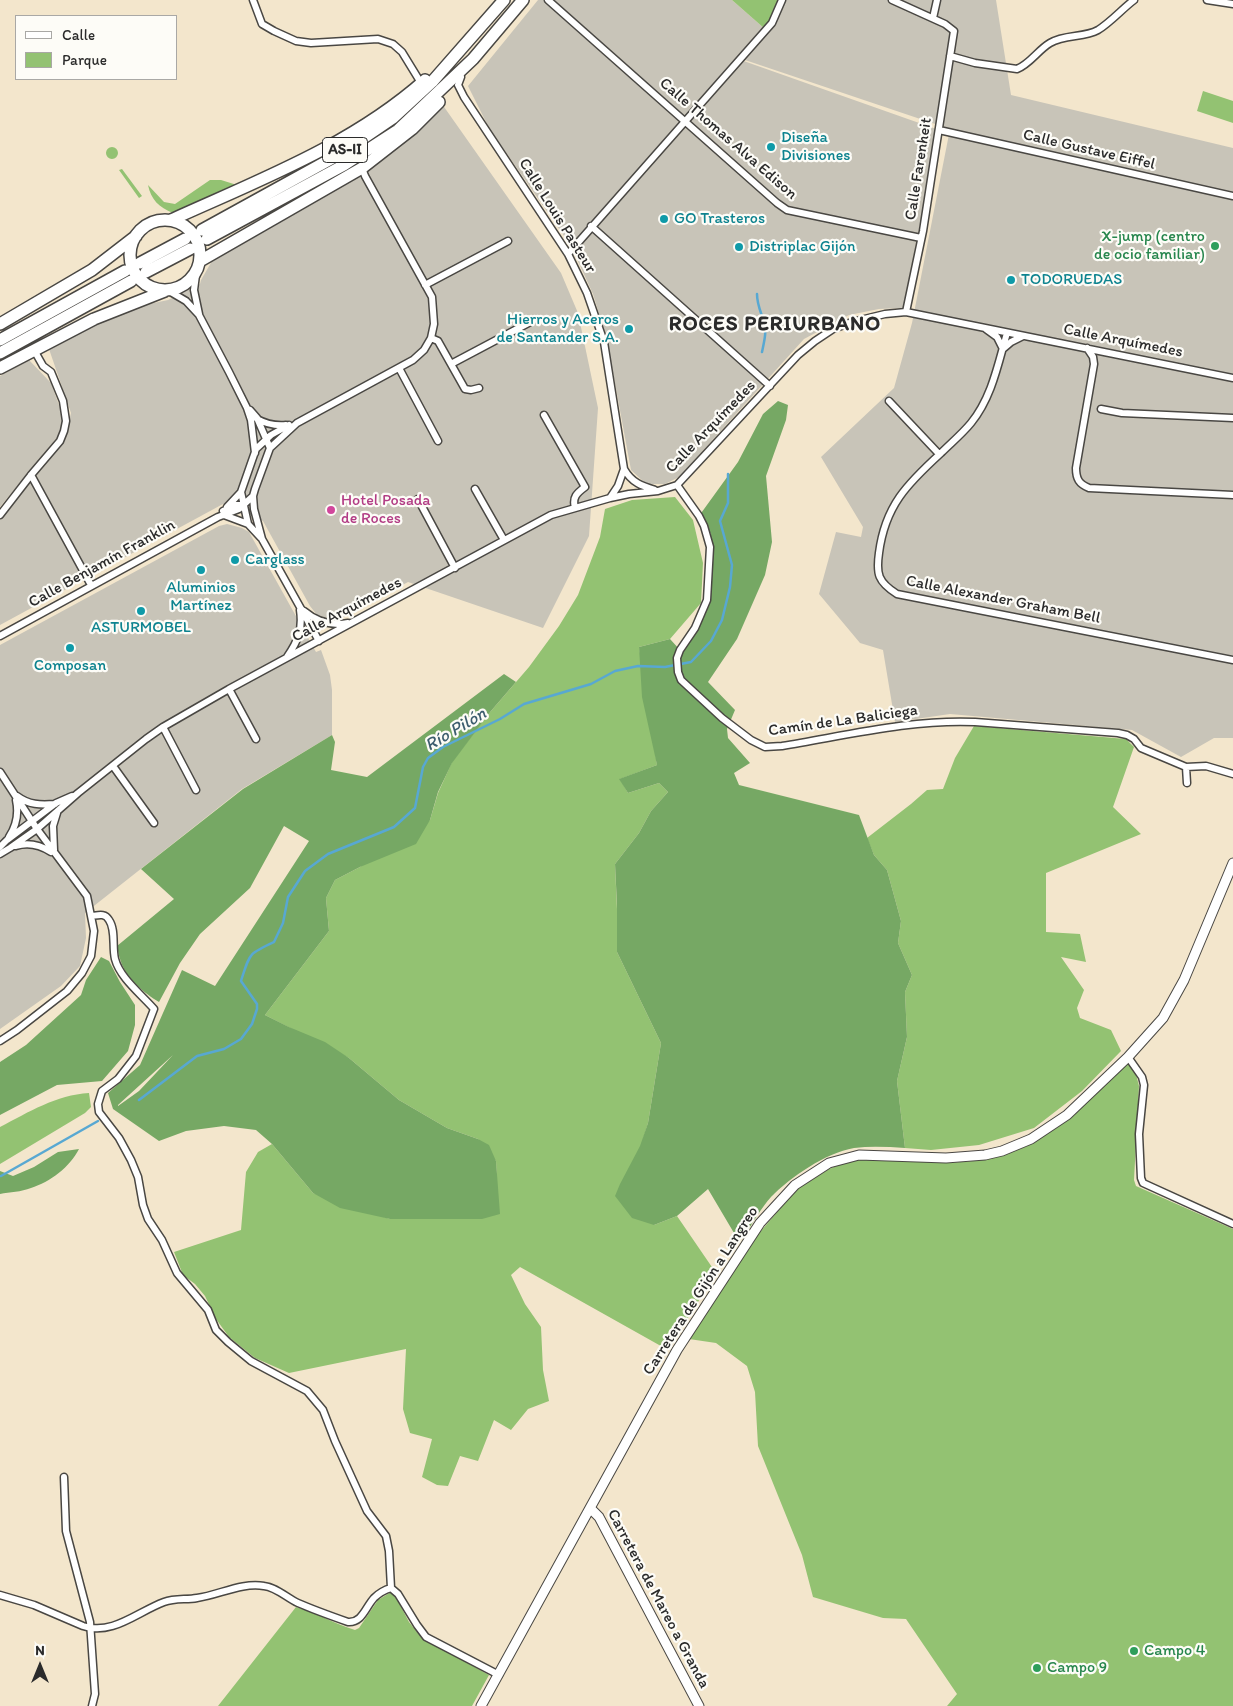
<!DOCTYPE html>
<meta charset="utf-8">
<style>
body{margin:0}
#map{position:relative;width:1233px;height:1706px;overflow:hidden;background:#f3e6cc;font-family:Itim,sans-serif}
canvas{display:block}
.legend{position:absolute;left:15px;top:15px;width:162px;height:65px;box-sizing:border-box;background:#fdfcf7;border:1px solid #a9a8a5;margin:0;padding:6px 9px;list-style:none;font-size:15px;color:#2b2b2b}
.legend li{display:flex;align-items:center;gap:10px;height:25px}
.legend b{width:25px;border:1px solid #a9a8a5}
.north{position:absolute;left:15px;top:1641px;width:50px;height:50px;-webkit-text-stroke:4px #fdfcf7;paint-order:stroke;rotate:0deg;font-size:14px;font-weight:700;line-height:20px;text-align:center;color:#2b2b2b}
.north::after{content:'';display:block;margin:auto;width:18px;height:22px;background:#2b2b2b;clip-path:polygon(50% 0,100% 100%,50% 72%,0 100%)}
</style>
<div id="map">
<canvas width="1233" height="1706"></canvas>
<ul class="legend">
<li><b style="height:6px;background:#fff"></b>Calle</li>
<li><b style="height:14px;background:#93c272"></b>Parque</li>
</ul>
<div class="north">N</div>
</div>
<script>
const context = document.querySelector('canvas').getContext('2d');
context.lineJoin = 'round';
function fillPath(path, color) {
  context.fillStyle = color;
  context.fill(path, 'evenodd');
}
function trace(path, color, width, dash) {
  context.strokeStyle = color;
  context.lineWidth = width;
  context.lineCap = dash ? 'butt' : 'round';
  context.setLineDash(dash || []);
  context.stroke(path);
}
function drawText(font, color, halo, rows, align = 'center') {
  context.font = font + ' Itim,sans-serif';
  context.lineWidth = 4.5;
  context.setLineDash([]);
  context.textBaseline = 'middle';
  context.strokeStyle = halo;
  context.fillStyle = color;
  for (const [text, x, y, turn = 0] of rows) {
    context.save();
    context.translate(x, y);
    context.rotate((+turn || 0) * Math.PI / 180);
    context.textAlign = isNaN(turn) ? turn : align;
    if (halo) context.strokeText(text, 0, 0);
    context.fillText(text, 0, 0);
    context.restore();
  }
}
const industrial = new Path2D(`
 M538,0H732L765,29L738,59L939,130L903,308L879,309L849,315L804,339L679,477L665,484H646L631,470L607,340L593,294L571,246L489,128L468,86Z
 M786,0H996L1011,95L1233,148V738H1214L1181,757L1132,730L950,714L895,722L883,650L860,643L819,594L836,532L861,537L863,527L821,457L894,388L912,323L950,129L742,59L774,24Z
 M442,104L561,273L578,313L598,408L589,536L543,628L408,582L340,619L328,618L317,615L310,606L263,521L223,504L0,625V520L9,507L64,440L71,413L49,349L97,324L144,305L168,300L200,284L201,280L212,261L222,254L362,172Z
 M29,360L51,383L64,419L59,435L0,507V376Z
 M227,524L242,528L249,532L316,652L321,650L330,675L332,690V735L242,789L85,913L86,938L80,966L61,986L0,1029V645L219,526Z`);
const green = new Path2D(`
 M732,0H778L765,29Z
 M1203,91L1233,101V123L1197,111Z
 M106 153a6 6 0 1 1 12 0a6 6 0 1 1-12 0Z
 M122,169L142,196L139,198L119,170Z
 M210,180H221L237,185L173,213C159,207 151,200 148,185L164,202L175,204Z
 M675,497L693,520L703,563L701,603L670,639L639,647L657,765L620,779L628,793L659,783L668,792L651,811L639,833L615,864L617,909V952L661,1043L648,1123L641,1146L633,1161L654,1225L677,1216L716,1273L668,1350L520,1267L511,1275L525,1304L541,1327L543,1370L549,1401L528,1409L511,1430L494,1420L478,1461L460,1456L448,1486L437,1485L422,1477L432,1439L410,1433L403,1409L406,1349L289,1373L255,1358L229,1337L216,1319L205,1296L195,1284L183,1275L174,1252L241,1230L246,1172L258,1152L272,1144L313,1193L390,1219L497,1180L496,1161L478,1139L447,1128L399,1100L349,1058L265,1015L329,931L326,898L335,880L360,867L430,820L438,793L453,760L491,711L529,667L559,626L578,595L600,537L605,509L632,500Z
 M974,726L1126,739L1134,747L1113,807L1141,834L1046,873V932L1080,934L1086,962L1061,957L1084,990L1077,1008L1080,1018L1111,1030L1121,1051L1082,1091L1034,1128L979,1145L931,1150L905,1148L897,1081L907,1037L905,992L912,975L898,943L901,921L887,870L874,855L867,838L911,804L927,790L943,789L955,758Z
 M1128,1063L1136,1074L1139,1086L1134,1180L1136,1186L1233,1229V1706H947L957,1694L906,1619L883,1618L813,1597L802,1555L758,1446L755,1392L747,1366L716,1343L689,1339L760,1232L797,1189L829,1169L844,1163L861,1159L948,1163L973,1161L1001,1156L1027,1146L1058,1127Z
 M89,1093L91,1107L85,1113L0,1164V1127C29,1112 56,1095 89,1093Z
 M391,1592L397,1599L409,1622L421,1637L489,1675L472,1706H218L296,1607C317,1613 335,1624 355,1630L359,1628L378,1600Z`);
const forest = new Path2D(`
 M778,401L788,405L786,420L766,476L772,542L765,575L737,639L708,682L735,710L727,729L728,738L750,763L734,773L739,785L859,815L874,855L887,870L901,921L898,943L912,975L905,992L907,1037L897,1081L905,1148C888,1147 871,1146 854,1148C825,1153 791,1177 771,1197C761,1208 753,1223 744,1236L734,1233L708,1189L677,1216L654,1225L632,1218L615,1196L620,1184L640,1146L648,1123L661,1043L617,952V905L615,864L639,833L651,811L668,792L659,783L628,793L619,779L657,765L642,697L639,647L670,639L680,650L706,606L711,534L699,516L738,462L763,414Z
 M504,674L516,682L491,711L452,763L438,792L430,820L416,844L360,867L335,880L326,898L329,931L265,1015L289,1027L325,1042L349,1058L399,1100L447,1128L478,1139L489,1145L496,1161L500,1214L482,1219H390L340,1208L313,1193L272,1144L256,1130L224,1126L186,1131L159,1141L113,1109L108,1093L140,1065L182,970L215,986L309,841L284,826L250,888L200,934L180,963L159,1002C144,993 127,979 121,962C119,957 118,951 117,946L174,899L141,869L243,789L332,735L335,742L331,770L367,777ZM173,1055L139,1091L118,1106V1105Z
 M101,957L109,961L120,982L135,1005V1025L128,1051L102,1081L57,1085L0,1115V1062L26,1045L81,995L86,980Z
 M79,1149C70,1167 50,1182 31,1188C21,1192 10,1192 0,1194V1171L13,1176L34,1167L58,1152Z`);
const stream = new Path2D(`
 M757,294C757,305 761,312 764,322C767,332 764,342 762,352
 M139,1100L197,1056L224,1049L241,1039L252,1024L257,1009V1004L241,981C250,953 248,954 274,942L283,923L288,897L305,871L328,854L394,827L415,808L423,767L428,758L443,747L500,719L524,704L591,684L615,671L638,666L665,667L691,662L711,641L722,620L730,587L732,565L720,521L728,503V474
 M1,1176L98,1121`);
const highwayTunnel = new Path2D(`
 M185,239L202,230
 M190,249L207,239`);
const street = new Path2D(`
 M253,0L262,24L274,31L296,41L311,43L378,39L393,44L402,52L421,83
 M548,0L777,203L787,210L921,238
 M892,0L945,24L954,31L923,231L906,312
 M1207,0L1233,4
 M933,18L937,0
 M950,56L975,63L1017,69C1030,64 1038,50 1050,43C1065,34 1084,38 1098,30C1111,22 1122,9 1134,0
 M461,77L458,85L464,97L568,254L587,293L604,342L624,469C632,483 642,486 655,490
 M939,130L1233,196
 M591,226L770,386
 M568,254L772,23L782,0
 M196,275L194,290L199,314
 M425,285L508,241
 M169,291L186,301L199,315L229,372L247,408L251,420L255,453
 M986,329L997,337L1003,349
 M1007,333C998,364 992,397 971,423C962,434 951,443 941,453C907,484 885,506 879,553C876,574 878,582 897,594L1233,660
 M431,338L438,341L465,389L471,390L479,388
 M1004,348L1011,342L1023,336
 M1087,348L1093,357L1094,364L1076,468C1076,479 1079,484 1089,488L1233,495
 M451,364L534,320
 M399,368L438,441
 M889,401L939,454
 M1101,409L1122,413L1233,418
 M250,410L257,418L270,448
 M544,415L585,487C577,493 572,497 575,508
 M257,419C266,424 275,426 286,425
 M31,475L91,585
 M677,485L699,516L704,526L710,547L707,600L695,628L680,650L677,658L678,672L681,680L722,718L751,740L765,747L782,746C844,736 912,719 975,722L1118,733L1127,735L1134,739L1141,748L1186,767L1206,766L1233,774
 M475,489L504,540
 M610,498L618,486L624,469
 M418,499L455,568
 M227,507L241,492
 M223,511L236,505H243
 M0,515L31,475L60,441L64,431L66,421L63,401L51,372L43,366L34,350
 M224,515L248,524
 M261,538L248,524L241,492L256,449L271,435L289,425
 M304,611C317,622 331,626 348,623
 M0,636L218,517L239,509L253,496
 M319,641L262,539L254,509L253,496L255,489L270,448L297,423L413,360L424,350L431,338L434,324L432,297L365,176L362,168
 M287,657C298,641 303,629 300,610
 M229,689L256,739
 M163,727L196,790
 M113,766L154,823
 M1186,767L1187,783
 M0,772L37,829L87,896L94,931L91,956L82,973L67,991L17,1030L0,1041
 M17,796C29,805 40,805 55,804
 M9,837C17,825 19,814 16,800
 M16,846C29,842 40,845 51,852
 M0,847L7,840L56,803L72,796
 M54,850L53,826L57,813
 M0,854L10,848L37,829L78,793L146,739L163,727L229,689L551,515L610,498L629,494L658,491L677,485L798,355L815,341L833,329L852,322L885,314L906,312L1233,378
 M92,916C99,915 105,913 109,920C116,930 112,947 115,959C120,978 141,994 154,1009L136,1056L118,1079L102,1091L98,1104L99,1112L119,1138L131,1160L138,1177L143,1205L148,1219L162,1240L177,1273L208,1310L216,1330L228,1342L251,1361L307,1391L323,1410L335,1441L367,1511L386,1536L389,1551L391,1588
 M1128,1057L1142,1077L1144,1085L1139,1134L1141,1178L1143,1183L1233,1224
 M64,1477L66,1531L90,1622L95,1694L92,1706
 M391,1588L398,1594L417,1625L426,1637L499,1675
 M0,1595L34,1605L83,1626C112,1636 137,1612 164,1602C175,1598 186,1600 197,1598C219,1595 242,1582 264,1586C276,1587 287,1598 298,1603C314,1610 331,1616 348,1622C362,1623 365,1608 374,1598C379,1593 384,1590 391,1588`);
const secondary = new Path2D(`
 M590,1508L599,1517L699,1706
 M481,1706L677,1350L760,1223L795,1185L829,1163L859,1155L946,1158L985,1155L1002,1151L1031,1139L1067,1115L1128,1057L1163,1018L1184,980L1233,863`);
const highway = new Path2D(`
 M130 255a35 35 0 1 1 70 0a35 35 0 1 1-70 0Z
 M171,220C259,180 352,145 425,80
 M202,230L340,154L393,118L432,82L504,0
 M207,239L344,165L398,130L473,59L523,0
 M200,261L362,168L412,129L439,102
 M140,263L185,239
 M146,272L190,249
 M0,324L92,270L136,236
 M0,340L125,271
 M0,353L131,281
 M0,368L94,319L165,291`);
const markers = [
 [771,147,5,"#0f9aa8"],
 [664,219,5,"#0f9aa8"],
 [1215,246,5,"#2e9e5b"],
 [739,247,5,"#0f9aa8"],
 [1011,280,5,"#0f9aa8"],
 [629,329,5,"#0f9aa8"],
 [331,510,5,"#d1479c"],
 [235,560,5,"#0f9aa8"],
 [201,570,5,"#0f9aa8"],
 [141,611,5,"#0f9aa8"],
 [70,648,5,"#0f9aa8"],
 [1134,1651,5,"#2e9e5b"],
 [1037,1668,5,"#2e9e5b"]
];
const shields = [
 [345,150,45]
];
const shieldNames = [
 ["AS-II",345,150]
];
const cultureNames = [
 ["Diseña",781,138],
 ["Divisiones",781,156],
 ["GO Trasteros",674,219],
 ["Distriplac Gijón",749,247],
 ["TODORUEDAS",1021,280],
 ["Hierros y Aceros",619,320,"right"],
 ["de Santander S.A.",619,338,"right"],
 ["Carglass",245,560],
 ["Aluminios",201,588,"center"],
 ["Martínez",201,606,"center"],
 ["ASTURMOBEL",141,628,"center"],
 ["Composan",70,666,"center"]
];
const streetNames = [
 ["Calle Thomas Alva Edison",728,139,41],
 ["Calle Gustave Eiffel",1089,150,13],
 ["Calle Farenheit",919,169,-81],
 ["Calle Louis Pasteur",557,216,58],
 ["Calle Arquímedes",1123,341,11],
 ["Calle Arquímedes",711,427,-46],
 ["Calle Benjamín Franklin",102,564,-29],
 ["Calle Alexander Graham Bell",1003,600,11],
 ["Calle Arquímedes",347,610,-28],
 ["Camín de La Baliciega",843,721,-8],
 ["Carretera de Gijón a Langreo",701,1291,-57],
 ["Carretera de Mareo a Granda",658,1599,62]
];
const leisureNames = [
 ["X-jump (centro",1205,237,"right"],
 ["de ocio familiar)",1205,255,"right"],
 ["Campo 4",1144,1651],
 ["Campo 9",1047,1668]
];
const hotelNames = [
 ["Hotel Posada",341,501],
 ["de Roces",341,519]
];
const waterNames = [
 ["Río Pilón",456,730,-31]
];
const districtNames = [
 ["ROCES PERIURBANO",775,325]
];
fillPath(industrial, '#c8c4b8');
fillPath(green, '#93c272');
fillPath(forest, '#76a864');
trace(stream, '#58a8d2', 2.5);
trace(highwayTunnel, '#cbc1ac', 11, [11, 5.5]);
trace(street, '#494743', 9);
trace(secondary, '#494743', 11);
trace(highway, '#494743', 14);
trace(street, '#fff', 6);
trace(secondary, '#fff', 9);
trace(highway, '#fff', 11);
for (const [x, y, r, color] of markers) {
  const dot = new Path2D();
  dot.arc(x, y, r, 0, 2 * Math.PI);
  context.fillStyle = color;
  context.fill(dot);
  trace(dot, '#fdfcf7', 2);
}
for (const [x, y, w] of shields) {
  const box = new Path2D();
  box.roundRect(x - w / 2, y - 12.5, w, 25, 4);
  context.fillStyle = '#fdfcf7';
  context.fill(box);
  trace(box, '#2b2b2b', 1);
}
drawText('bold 15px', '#2b2b2b', null, shieldNames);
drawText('16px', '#0d838f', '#fdfcf7', cultureNames, 'left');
drawText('16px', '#2b2b2b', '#fdfcf7', streetNames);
drawText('16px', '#27864d', '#fdfcf7', leisureNames, 'left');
drawText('16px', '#b23c85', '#fdfcf7', hotelNames, 'left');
drawText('italic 18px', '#3d5d6e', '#fdfcf7', waterNames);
context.letterSpacing = '1px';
drawText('bold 21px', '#2b2b2b', '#fdfcf7', districtNames);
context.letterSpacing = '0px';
</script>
